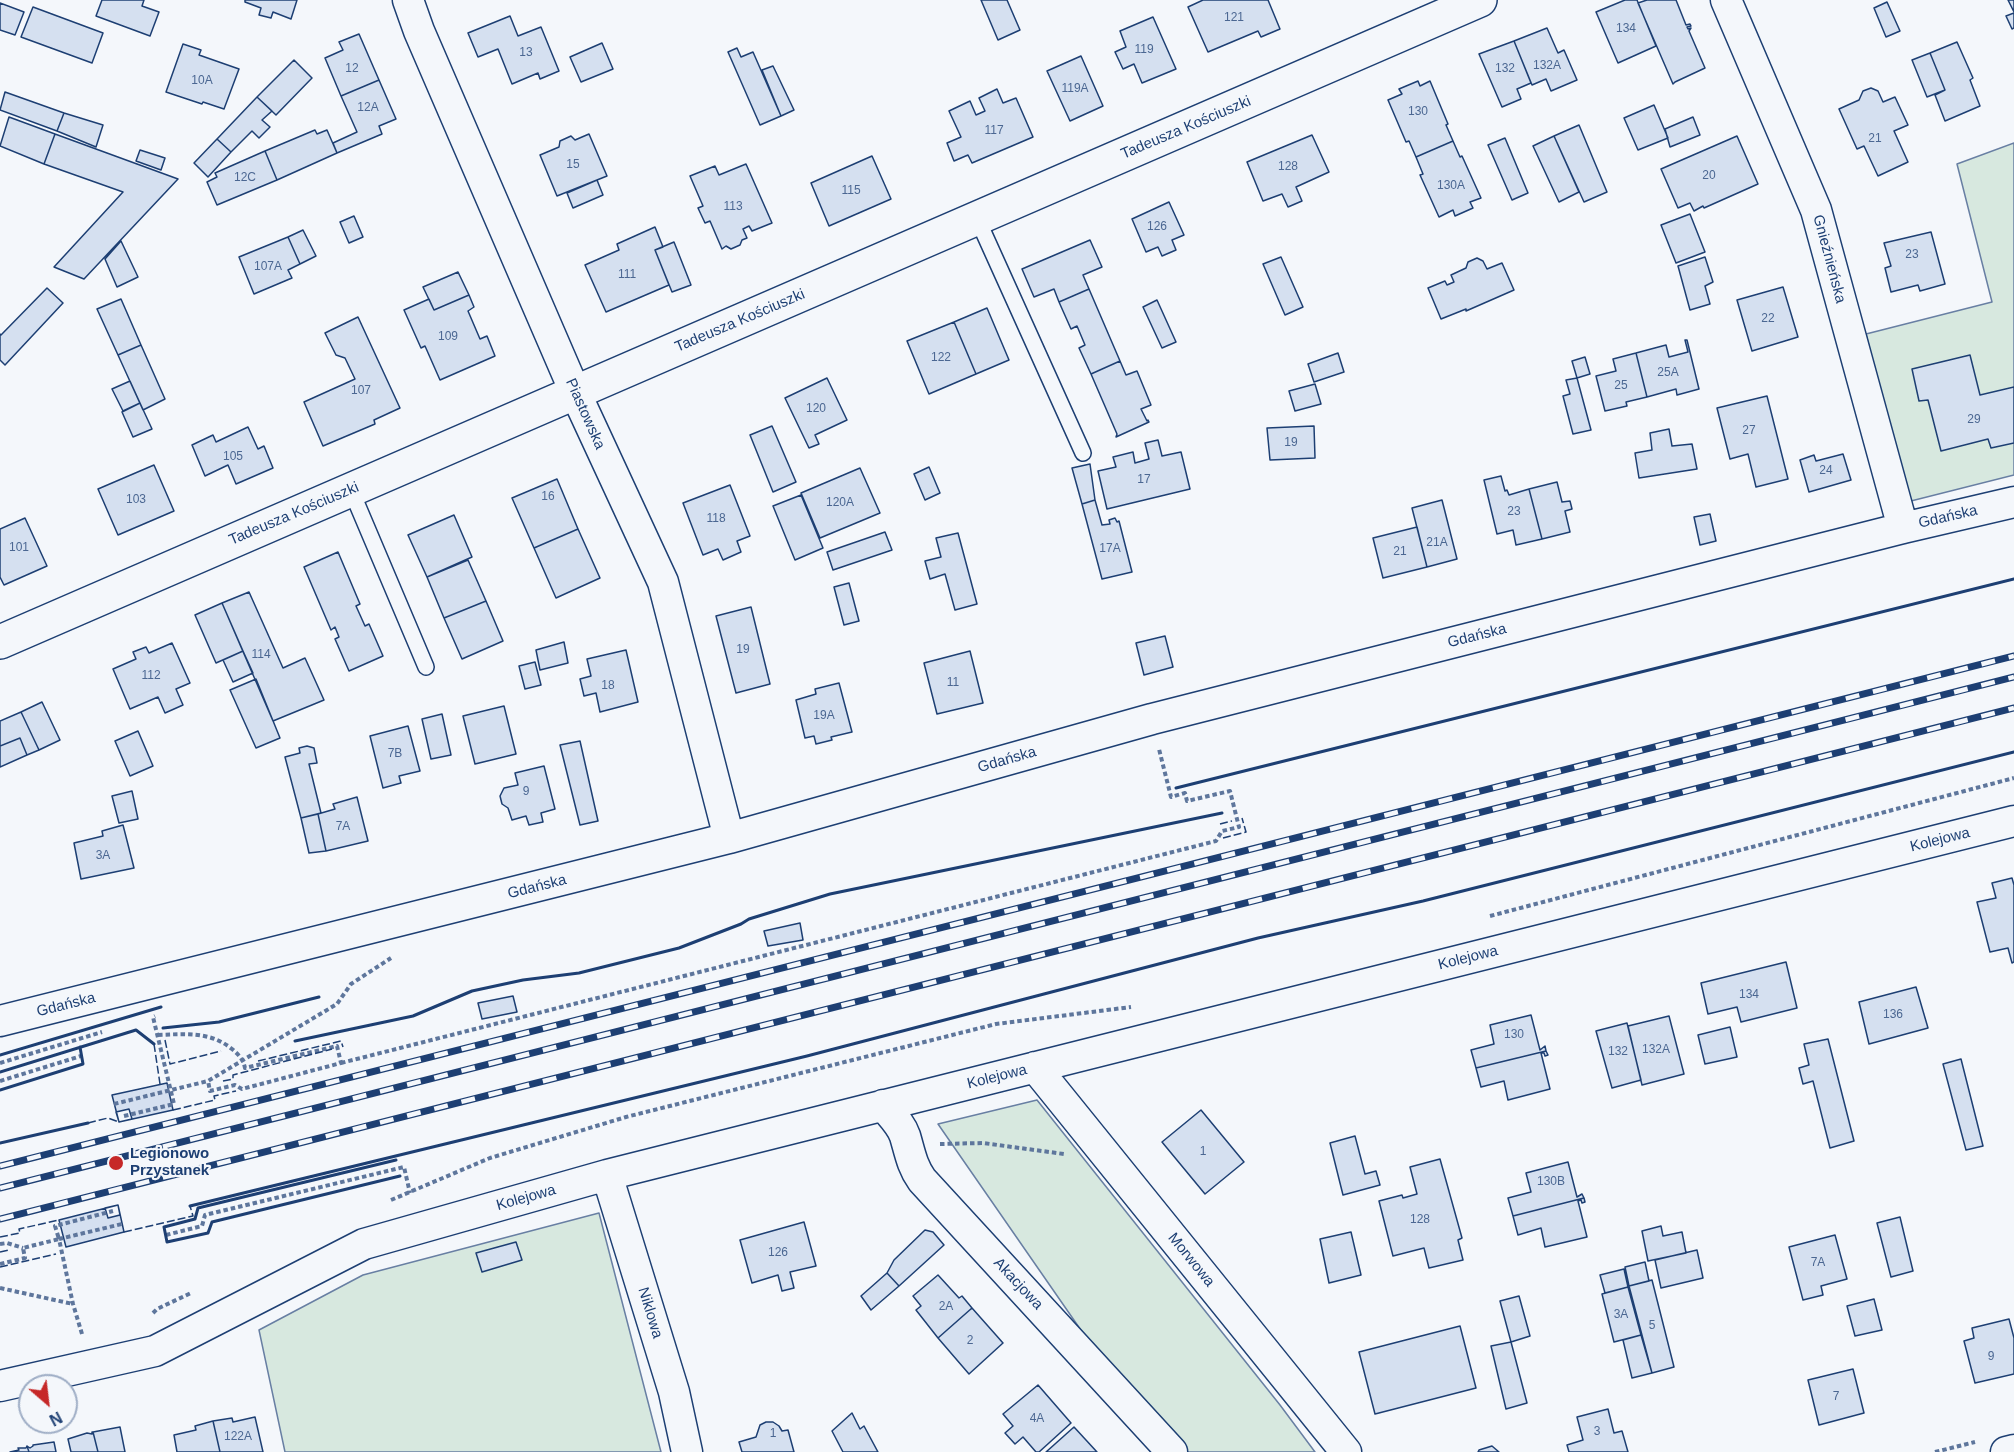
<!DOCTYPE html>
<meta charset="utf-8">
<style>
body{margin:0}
#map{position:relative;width:2014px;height:1452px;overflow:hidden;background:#f4f7fb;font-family:Arial,sans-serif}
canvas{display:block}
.north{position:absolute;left:18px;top:1374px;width:60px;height:60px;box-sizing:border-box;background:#f4f7fb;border:2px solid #9eadc5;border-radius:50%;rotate:152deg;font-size:16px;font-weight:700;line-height:24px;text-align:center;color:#1d3f73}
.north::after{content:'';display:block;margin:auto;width:21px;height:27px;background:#c62828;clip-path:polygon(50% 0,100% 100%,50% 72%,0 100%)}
</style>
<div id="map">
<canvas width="2014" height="1452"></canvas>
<div class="north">N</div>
</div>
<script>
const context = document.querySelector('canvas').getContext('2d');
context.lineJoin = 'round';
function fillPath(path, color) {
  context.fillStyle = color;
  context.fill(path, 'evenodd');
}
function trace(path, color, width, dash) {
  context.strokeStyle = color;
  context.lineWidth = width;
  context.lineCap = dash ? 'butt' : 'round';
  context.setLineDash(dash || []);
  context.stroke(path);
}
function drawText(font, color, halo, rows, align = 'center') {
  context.font = font + ' Arial,sans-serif';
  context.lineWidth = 4.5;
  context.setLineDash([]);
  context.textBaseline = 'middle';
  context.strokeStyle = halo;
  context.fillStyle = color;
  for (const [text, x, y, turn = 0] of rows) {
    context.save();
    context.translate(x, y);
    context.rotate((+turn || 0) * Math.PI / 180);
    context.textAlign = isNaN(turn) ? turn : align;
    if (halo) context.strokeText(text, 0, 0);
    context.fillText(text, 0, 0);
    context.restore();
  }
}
const green = new Path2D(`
 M2014,143V475L1907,502L1866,334L1992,302L1957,164Z
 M1037,1100L1280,1405L1315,1452H1188L1085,1336L938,1124Z
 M599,1213L661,1452H285L259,1330L363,1275Z`);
const building = new Path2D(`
 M102,0H144L142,6L159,12L150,36L96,16Z
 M245,0H297L291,19L273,12L271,18L259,15L261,8L245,2Z
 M981,0H1007L1020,30L998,40Z
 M1203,0H1268L1280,29L1261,37L1258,31L1208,52L1188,7Z
 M1625,0H1637L1656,46L1618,63L1596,12Z
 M1647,0H1676L1686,25L1690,24L1691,26L1687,27L1688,29L1691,28L1689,31L1705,68L1675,82L1673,84L1638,3Z
 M2008,0H2014V12Z
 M1887,2L1900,31L1886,37L1874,8Z
 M0,3L24,12L15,35L0,30Z
 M33,7L103,33L92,63L21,37Z
 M2014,13V28L2012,29L2006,16Z
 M510,16L518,36L541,27L559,71L540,79L538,73L512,84L498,49L478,57L468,33Z
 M1153,17L1176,69L1142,83L1134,64L1123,69L1115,52L1126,47L1120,31Z
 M1547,28L1558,53L1564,50L1577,80L1551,91L1546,79L1532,85L1514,41Z
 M359,34L379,80L341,96L325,58L343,50L339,42Z
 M1514,41L1531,83L1517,89L1521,99L1502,107L1479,54Z
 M1957,42L1973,78L1970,80L1980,106L1945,121L1935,95L1945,90L1930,53Z
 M602,43L613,69L581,82L570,57Z
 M183,44L201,50L199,55L239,69L224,109L203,102L202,104L166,92Z
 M737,48L741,57L753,52L781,116L760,125L728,52Z
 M1930,53L1945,90L1927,97L1912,60Z
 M1081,56L1103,106L1070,121L1047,71Z
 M294,60L312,78L276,115L257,97Z
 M773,66L794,110L781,116L762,70Z
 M379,80L396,119L379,126L382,134L337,153L333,143L357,132L341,96Z
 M1418,81L1420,86L1430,81L1448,124L1446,125L1453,141L1416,157L1409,141L1406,142L1388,100L1402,94L1399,89Z
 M1871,88L1878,91L1883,102L1895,97L1908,125L1894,131L1908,162L1878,176L1864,146L1857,149L1839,109L1859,100L1863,91Z
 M997,89L1003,103L1016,98L1033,137L972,163L968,155L954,161L947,143L961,137L949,111L970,101L976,115L985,111L979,98Z
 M5,92L64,113L57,131L0,110Z
 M257,97L272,111L262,120L270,127L259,138L252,131L231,152L217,139Z
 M1654,105L1668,138L1638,150L1624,118Z
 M64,113L103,125L96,147L57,131Z
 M9,117L55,134L44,164L0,146Z
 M1693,117L1700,135L1670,147L1665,129Z
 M1579,125L1607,192L1584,202L1554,136Z
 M315,130L317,134L327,130L337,153L277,180L265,151Z
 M55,134L178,179L84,279L54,267L123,192L44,164Z
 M589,134L607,176L557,196L540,155L559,147L560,141L571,136L575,140Z
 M1312,135L1329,172L1296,187L1302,201L1288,207L1282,194L1263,201L1247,162Z
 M1554,136L1579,192L1559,202L1533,146Z
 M1737,136L1758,184L1704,208L1703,206L1694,211L1690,203L1678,208L1661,169Z
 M1505,138L1528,193L1512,200L1488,145Z
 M217,139L231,152L208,177L194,163Z
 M1453,141L1460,157L1462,156L1481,198L1470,202L1473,208L1455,216L1453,210L1439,217L1420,175L1423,174L1416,157Z
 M140,150L165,158L161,170L136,161Z
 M265,151L277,180L217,205L207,182L217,177L215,173Z
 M872,156L891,199L829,226L811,183Z
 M746,164L772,223L752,231L749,226L743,229L747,238L742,240L740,245L731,249L726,246L722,249L710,221L705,223L698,208L703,206L690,176L715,166L719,175Z
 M597,180L603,195L573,208L567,193Z
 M1169,202L1184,235L1172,240L1176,250L1162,256L1158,247L1146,252L1132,219Z
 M1690,214L1705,252L1676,263L1661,225Z
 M354,216L363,237L349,243L340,222Z
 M655,227L663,247L655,250L669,285L606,312L585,265L619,250L617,244Z
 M303,230L316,256L300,264L288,237Z
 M1931,232L1945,284L1920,291L1918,285L1891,292L1885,268L1891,266L1884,243Z
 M288,237L300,264L288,270L292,278L254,294L239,257Z
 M1090,240L1102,267L1083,275L1089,289L1059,302L1054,289L1034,297L1022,269Z
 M121,241L138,277L117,287L105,259Z
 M674,242L691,285L672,292L655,250Z
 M1281,257L1303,307L1285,315L1263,264Z
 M1705,257L1713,282L1705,286L1710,304L1690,310L1678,266Z
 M1477,258L1483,261L1487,269L1502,263L1514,290L1466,311V309L1441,319L1428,288L1445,281L1447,285L1454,282L1451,275L1466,268L1468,262Z
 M458,272L469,295L434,310L423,287Z
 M1783,287L1798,337L1752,351L1737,300Z
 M47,288L63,303L5,365L0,360V334L1,335Z
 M1089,289L1120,361L1091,374L1079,348L1085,345L1077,326L1071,329L1059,302Z
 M469,295L474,307L468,311L480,339L487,336L495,356L440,380L425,346L421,348L404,310L429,299L434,310Z
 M121,299L141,345L118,355L97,309Z
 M1157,300L1176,342L1162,348L1143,307Z
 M987,308L1009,360L976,374L954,322Z
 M358,317L400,408L374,420L375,424L323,446L304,402L355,379L345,358L336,355L325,333Z
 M954,322L976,374L929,394L907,341Z
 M1685,340H1687L1699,389L1677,395L1676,389L1647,397L1636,353L1666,345L1669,357L1688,352Z
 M141,345L165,399L143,410L118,355Z
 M1338,353L1344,372L1314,382L1308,364Z
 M1636,353L1647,397L1626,402L1627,406L1605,411L1596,376L1616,371L1613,359Z
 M1970,355L1980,395L2014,387V443L1991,448L1988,439L1941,451L1928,400L1919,401L1912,369Z
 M1585,357L1590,374L1577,378L1572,361Z
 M1120,361L1126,375L1137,371L1151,405L1141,409L1147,421L1148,420L1149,422L1116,437L1117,434L1091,374Z
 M827,378L847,420L815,435L819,444L809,448L785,398Z
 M1577,378L1591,430L1573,434L1563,396L1570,394L1566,380Z
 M130,381L140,403L123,411L112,389Z
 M1315,384L1321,404L1295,411L1289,391Z
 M1767,396L1788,479L1756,487L1748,454L1730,459L1717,408Z
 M140,403L152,429L133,437L122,412Z
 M772,426L796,482L773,492L750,435Z
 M1314,426L1315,458L1270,460L1267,428Z
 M248,427L258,449L264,446L273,468L236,484L228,465L205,476L192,445L213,435L216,442Z
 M1669,429L1672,446L1692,444L1697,469L1639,478L1635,453L1652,450L1650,433Z
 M1158,440L1162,456L1181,452L1190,489L1107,509L1098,471L1116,467L1113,457L1133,452L1135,463L1149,459L1145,443Z
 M1843,454L1851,480L1809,492L1800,460L1814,455L1816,461Z
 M1090,464L1095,500L1082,504L1072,468Z
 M154,465L174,511L118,535L98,489Z
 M929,467L940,493L925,500L914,474Z
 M860,468L880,513L820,538L801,493Z
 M1501,476L1505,491L1507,490L1509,495L1529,489L1542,539L1516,545L1513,530L1497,534L1484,480Z
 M557,479L578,529L534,548L512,498Z
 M1557,482L1562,502L1570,501L1572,509L1565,511L1570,532L1542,539L1529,489Z
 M730,485L750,536L737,541L741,552L723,560L718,549L703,555L683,503Z
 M801,495L823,548L795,560L773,506Z
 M1095,500L1102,525L1110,524L1109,520L1115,518L1117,522L1119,521L1132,572L1102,579L1082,504Z
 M1442,500L1457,559L1427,567L1412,508Z
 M1710,514L1716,541L1700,545L1694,517Z
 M454,515L472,557L427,577L408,535Z
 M25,518L47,566L4,585L0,577V529Z
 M1417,527L1427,567L1383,578L1373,538Z
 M578,529L600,578L556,598L534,548Z
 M885,532L892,550L833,570L827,552Z
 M958,533L977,604L955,610L945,574L930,579L925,561L941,557L936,538Z
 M338,552L360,604L356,606L365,626L369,624L383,656L349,671L335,639L339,637L335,627L331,630L304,567Z
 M468,560L486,601L444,618L427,577Z
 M849,583L859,621L844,625L834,587Z
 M249,592L283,668L305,658L324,700L273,721L222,603Z
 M486,601L503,641L462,659L444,618Z
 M222,603L243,651L216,663L195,615Z
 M751,607L770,684L736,693L716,616Z
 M1165,636L1173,667L1144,675L1136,643Z
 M564,642L568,663L540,670L536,650Z
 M172,643L190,683L176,689L183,705L165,713L158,697L130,709L113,669L136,659L133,652L146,647L149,653Z
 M626,650L638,702L600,712L596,693L584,696L580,679L591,676L587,659Z
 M243,651L253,673L233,682L223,660Z
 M970,651L983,703L937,714L924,663Z
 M535,662L541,685L525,689L519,666Z
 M256,679L280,738L256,748L230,690Z
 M839,683L852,732L831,737L832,740L816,744L814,736L805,738L796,700L816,694L815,689Z
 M42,702L60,740L39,750L21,712Z
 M504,706L516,754L475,764L463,716Z
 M21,712L39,750L27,755L20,738L0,746V721Z
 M442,714L451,755L431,759L422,719Z
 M408,726L420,771L399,776L401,783L383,788L370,736Z
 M138,731L153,766L130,776L115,741Z
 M20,738L27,755L0,767V746Z
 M580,741L598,821L580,825L560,745Z
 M307,746L314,748L317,763L309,764L321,813L301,818L285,757L300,753L299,748Z
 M544,766L555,809L541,813L543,822L529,825L526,816L512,820L508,808L502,804L500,796L504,788L518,785L515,773Z
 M132,791L138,819L119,823L112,796Z
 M357,797L368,841L326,851L318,814L335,809L333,804Z
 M318,814L326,851L309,853L301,818Z
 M123,825L134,868L81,879L74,843L103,836L102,831Z
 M2012,878L2014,885V962L2012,963L2008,948L1990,952L1977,902L1996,898L1992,883Z
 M800,923L803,940L768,946L764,931Z
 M1786,962L1797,1008L1741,1022L1737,1007L1708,1014L1701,983Z
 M1916,987L1928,1028L1869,1044L1859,1002Z
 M513,996L517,1012L482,1019L478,1003Z
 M1531,1015L1540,1050L1545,1046L1546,1051L1476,1068L1471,1050L1494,1044L1490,1025Z
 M1669,1016L1684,1074L1642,1085L1628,1026Z
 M1627,1023L1641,1080L1612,1088L1596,1031Z
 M1730,1027L1737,1057L1705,1064L1698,1035Z
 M1828,1039L1854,1141L1830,1148L1813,1081L1803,1084L1799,1068L1809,1065L1804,1044Z
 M1546,1051L1548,1055L1545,1056L1544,1053H1541L1550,1089L1508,1100L1504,1081L1481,1087L1476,1068Z
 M1961,1059L1983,1146L1966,1150L1943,1064Z
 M167,1083L173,1110L119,1122L112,1095Z
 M129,1109L132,1119L119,1122L116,1112Z
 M1201,1110L1244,1162L1205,1194L1162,1142Z
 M1355,1136L1365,1174L1376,1171L1380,1185L1343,1195L1330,1143Z
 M1440,1159L1462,1238L1458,1240L1463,1260L1429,1268L1424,1248L1393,1256L1379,1201L1402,1195L1403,1198L1417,1194L1410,1167Z
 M1568,1162L1577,1197L1582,1194L1584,1198L1513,1216L1508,1198L1531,1192L1526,1173Z
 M1584,1198L1585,1202L1582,1203L1581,1200L1578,1201L1587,1237L1545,1247L1541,1228L1518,1235L1513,1216Z
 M118,1205L124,1232L66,1247L59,1220Z
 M118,1205L120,1215L108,1218L105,1208Z
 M1900,1217L1913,1271L1891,1277L1877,1223Z
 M804,1222L816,1266L790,1272L794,1288L782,1291L778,1275L752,1283L740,1240Z
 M1661,1226L1663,1236L1682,1232L1686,1253L1648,1261L1642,1231Z
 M925,1230L933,1232L944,1245L899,1286L887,1273L894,1260Z
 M1351,1232L1361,1275L1329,1283L1320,1239Z
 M1835,1235L1847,1279L1821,1286L1823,1295L1803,1300L1789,1247Z
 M516,1242L522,1260L482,1272L476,1253Z
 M1697,1250L1703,1278L1661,1288L1655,1260Z
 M1645,1262L1649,1281L1629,1286L1625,1267Z
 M1624,1269L1628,1287L1605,1293L1600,1275Z
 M887,1273L899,1286L871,1310L861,1296Z
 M938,1275L959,1298L962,1296L972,1308L938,1338L916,1310L921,1306L913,1296Z
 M1652,1280L1674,1367L1652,1373L1629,1286Z
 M1628,1287L1641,1335L1614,1342L1602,1294Z
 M1519,1296L1530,1336L1511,1342L1500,1301Z
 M1874,1299L1882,1330L1855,1336L1847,1306Z
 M972,1308L1003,1343L969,1374L938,1338Z
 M2009,1319L2014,1338V1374L1975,1383L1964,1341L1974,1338L1972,1328Z
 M1460,1326L1476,1388L1375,1414L1359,1352Z
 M1641,1335L1652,1373L1632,1378L1623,1340Z
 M1511,1342L1527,1403L1506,1409L1491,1346Z
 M1853,1369L1864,1413L1819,1425L1808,1380Z
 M1038,1385L1071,1423L1039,1452H1036L1023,1437L1015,1444L1005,1433L1013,1426L1003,1414Z
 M1608,1409L1614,1433L1622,1431L1628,1452H1569L1567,1445L1583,1440L1577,1417Z
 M852,1413L860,1429L864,1426L878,1452H843L832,1431Z
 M255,1417L263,1452H220L213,1421L232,1418L233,1422Z
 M213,1421L220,1452H177L174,1435L196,1430L195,1426Z
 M766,1422H773L779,1426L782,1431L788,1430L794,1452H742L739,1442L756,1437L760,1425Z
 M120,1427L125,1452H98L93,1432Z
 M1074,1427L1097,1452H1046Z
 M92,1432H93L98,1452H71L68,1439L87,1433L92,1434Z
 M54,1442L56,1452H29L27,1446L30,1448L33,1446V1445Z
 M27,1446L29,1452H10L19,1450L18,1448H26Z
 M1492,1446L1499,1452H1478L1479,1450Z`);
const path = new Path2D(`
 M1490,916L2014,778
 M158,1035C185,1034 210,1031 232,1049C239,1055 243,1059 245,1068L337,1046L341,1063L242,1089L235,1085L210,1091L208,1081
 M0,1063L102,1032
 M341,1063L1216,841L1222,831L1239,827L1230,791L1187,801L1185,793L1171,797L1159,749
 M0,1081L81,1056
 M114,1104L208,1081L337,1004L351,984L391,958
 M124,1116L174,1104L153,1017L155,1016
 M940,1144L983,1143L1064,1154
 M391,1200L490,1158L626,1117L996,1024L1131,1007
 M166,1235L202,1226L205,1215L404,1167L410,1193
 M0,1244L7,1243L23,1248
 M0,1264L25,1258L23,1248L59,1239L55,1226L113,1211
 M0,1288L73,1304
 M153,1313L157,1309L191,1293
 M82,1334L73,1304L59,1239L122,1224
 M1935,1452L1975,1442`);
const service = new Path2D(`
 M977,218L1083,453
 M351,490L426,667`);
const minor = new Path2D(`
 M408,0L419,31L575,392L663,582L729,838
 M1726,0L1816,210L1903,528
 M0,1021L729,838L1152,719L1903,528L2014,502
 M1035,1067L1346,1452
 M883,1105C891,1115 901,1124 905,1136C910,1153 912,1166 922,1180L1172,1452
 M607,1175L674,1392L687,1452
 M0,1386L155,1351L364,1244L607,1175L2014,821
 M2006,1452L2014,1450`);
const tertiary = new Path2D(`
 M0,642L1480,0`);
const rail = new Path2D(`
 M0,1166L2014,656
 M0,1188L2014,677
 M0,1219L2014,708`);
const fence = new Path2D(`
 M1220,824L1232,821
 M1223,838L1246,832L1242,818
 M165,1040L170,1064L221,1051
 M154,1044L160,1084
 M258,1061L341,1041L343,1047
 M223,1081L233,1079V1075L332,1049
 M173,1110L215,1100L214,1096L236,1091
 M88,1123L108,1118L119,1122
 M124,1232L193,1216L190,1206
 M0,1237L20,1233L19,1229L59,1220
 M0,1252L9,1250
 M0,1267L56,1254`);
const wall = new Path2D(`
 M1176,788L2014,579
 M163,1028L219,1022L319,997
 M295,1041L413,1016L472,991L523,980L579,973L679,948L741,924L749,919L830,894L1222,813
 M0,1055L161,1007
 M0,1072L136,1030L154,1044
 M0,1090L83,1064L80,1047
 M0,1143L88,1123
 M396,1160L198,1208L195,1219L164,1227L167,1242L208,1233L212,1222L400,1176
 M190,1206L807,1056L1258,938L1423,901L2014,752`);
const markers = [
 [116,1163,8,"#c62828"]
];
const numberNames = [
 ["121",1234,18],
 ["134",1626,29],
 ["119",1144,50],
 ["13",526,53],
 ["132A",1547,66],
 ["12",352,69],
 ["132",1505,69],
 ["10A",202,81],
 ["119A",1075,89],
 ["12A",368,108],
 ["130",1418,112],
 ["117",994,131],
 ["21",1875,139],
 ["15",573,165],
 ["128",1288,167],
 ["20",1709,176],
 ["12C",245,178],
 ["130A",1451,186],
 ["115",851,191],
 ["113",733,207],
 ["126",1157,227],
 ["23",1912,255],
 ["107A",268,267],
 ["111",627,275],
 ["22",1768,319],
 ["109",448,337],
 ["122",941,358],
 ["25A",1668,373],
 ["25",1621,386],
 ["107",361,391],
 ["120",816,409],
 ["29",1974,420],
 ["27",1749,431],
 ["19",1291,443],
 ["105",233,457],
 ["24",1826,471],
 ["17",1144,480],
 ["16",548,497],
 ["103",136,500],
 ["120A",840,503],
 ["23",1514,512],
 ["118",716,519],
 ["21A",1437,543],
 ["101",19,548],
 ["17A",1110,549],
 ["21",1400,552],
 ["19",743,650],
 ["114",261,655],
 ["112",151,676],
 ["11",953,683],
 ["18",608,686],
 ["19A",824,716],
 ["7B",395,754],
 ["9",526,792],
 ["7A",343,827],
 ["3A",103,856],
 ["134",1749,995],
 ["136",1893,1015],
 ["130",1514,1035],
 ["132A",1656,1050],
 ["132",1618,1052],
 ["1",1203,1152],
 ["130B",1551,1182],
 ["128",1420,1220],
 ["126",778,1253],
 ["7A",1818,1263],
 ["2A",946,1307],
 ["3A",1621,1315],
 ["5",1652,1326],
 ["2",970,1341],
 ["9",1991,1357],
 ["7",1836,1397],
 ["4A",1037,1419],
 ["3",1597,1432],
 ["1",773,1434],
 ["122A",238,1437]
];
const streetNames = [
 ["Tadeusza Kościuszki",1186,128,-23],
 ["Gnieźnieńska",1829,259,75],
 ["Tadeusza Kościuszki",740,321,-23],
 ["Piastowska",585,414,66],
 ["Tadeusza Kościuszki",294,514,-23],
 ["Gdańska",1948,517,-13],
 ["Gdańska",1477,636,-14],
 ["Gdańska",1007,760,-16],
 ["Kolejowa",1940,840,-14],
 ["Gdańska",537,887,-14],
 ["Kolejowa",1468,958,-14],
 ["Gdańska",66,1005,-14],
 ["Kolejowa",997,1077,-14],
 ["Kolejowa",526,1198,-16],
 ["Morwowa",1191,1260,51],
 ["Akacjowa",1018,1284,47],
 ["Niklowa",650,1313,73]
];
const poiNames = [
 ["Legionowo",130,1154],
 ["Przystanek",130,1171]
];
fillPath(green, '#d7e8df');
trace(green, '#687fa3', 1.5);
fillPath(building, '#d5e0f0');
trace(building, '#1d3f73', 1.5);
trace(service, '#1d3f73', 18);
trace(minor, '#1d3f73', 33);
trace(tertiary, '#1d3f73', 36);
trace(path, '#5e769c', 4, [4.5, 3]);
trace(service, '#f4f7fb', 15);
trace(minor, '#f4f7fb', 30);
trace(tertiary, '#f4f7fb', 33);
trace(rail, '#1d3f73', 7);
trace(rail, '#f4f7fb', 4.5, [14]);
trace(fence, '#1d3f73', 1.5, [8, 3]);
trace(wall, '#1d3f73', 3);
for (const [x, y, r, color] of markers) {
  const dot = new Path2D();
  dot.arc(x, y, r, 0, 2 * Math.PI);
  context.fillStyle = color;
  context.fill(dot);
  trace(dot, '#f4f7fb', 2);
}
drawText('12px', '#4b6792', null, numberNames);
drawText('15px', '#1d3f73', '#f4f7fb', streetNames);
drawText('bold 15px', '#1d3f73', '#f4f7fb', poiNames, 'left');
</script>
